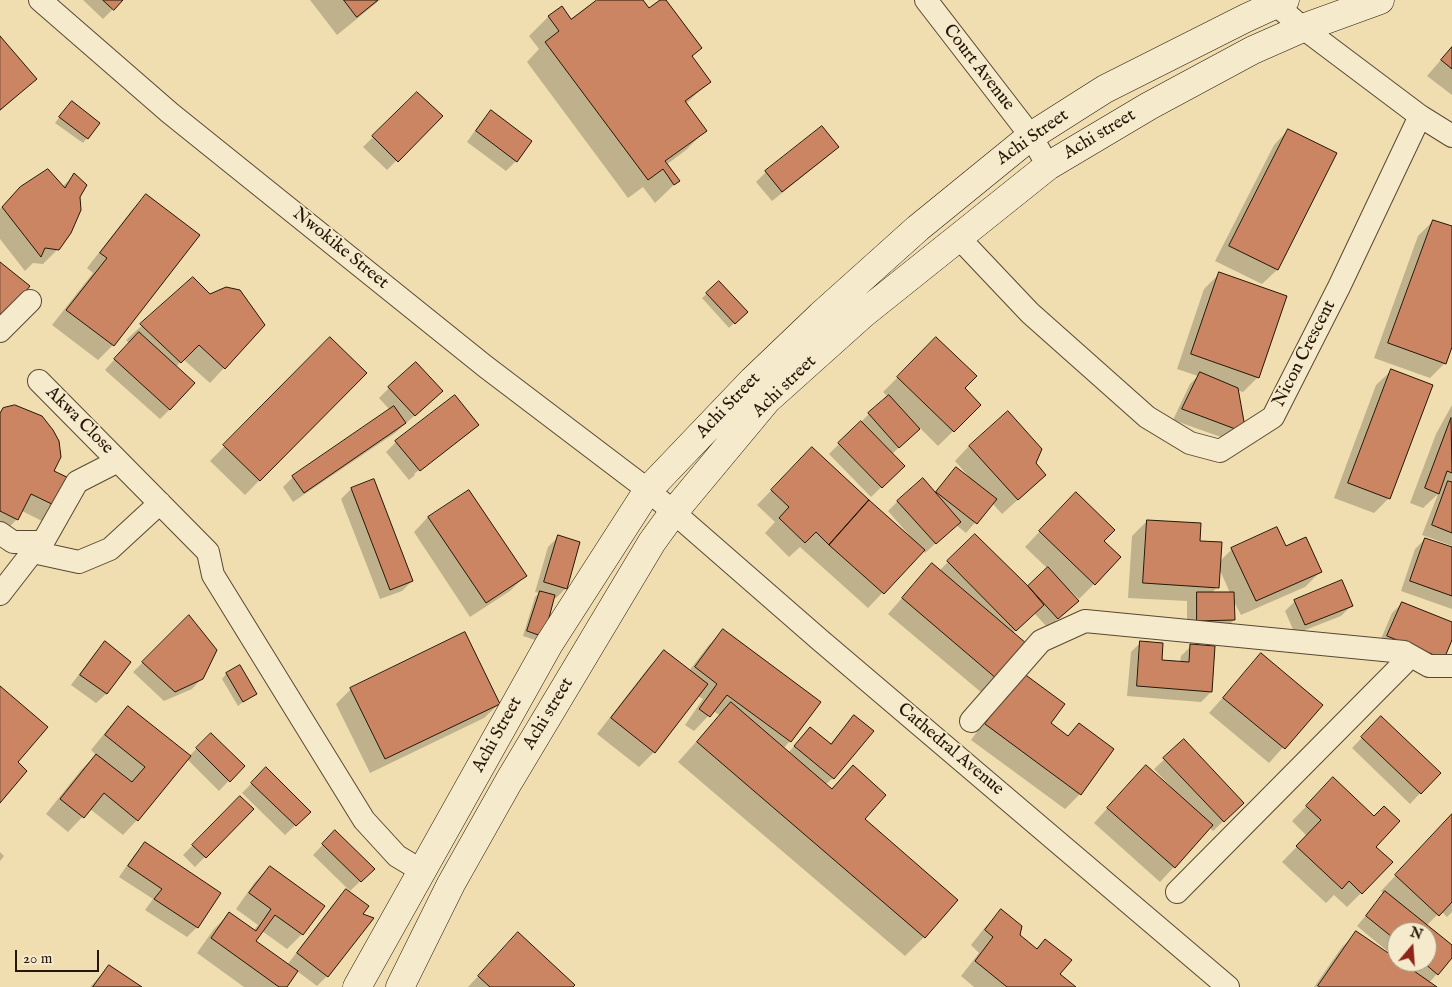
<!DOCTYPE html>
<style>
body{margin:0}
#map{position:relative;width:1452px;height:987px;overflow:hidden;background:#f0deb1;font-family:"IM FELL English",serif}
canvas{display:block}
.north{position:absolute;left:1387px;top:922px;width:50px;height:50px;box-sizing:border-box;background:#f5eacc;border:1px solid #a2957d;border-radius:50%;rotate:18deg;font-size:14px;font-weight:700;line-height:20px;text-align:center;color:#251607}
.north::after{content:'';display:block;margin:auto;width:18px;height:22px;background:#8f2418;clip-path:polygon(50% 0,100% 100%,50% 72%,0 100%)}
.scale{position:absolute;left:15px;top:950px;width:84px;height:22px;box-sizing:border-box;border:2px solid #251607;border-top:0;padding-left:6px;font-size:15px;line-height:18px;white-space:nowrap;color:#251607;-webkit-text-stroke:4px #f5eacc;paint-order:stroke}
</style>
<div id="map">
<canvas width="1452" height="987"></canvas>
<div class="north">N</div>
<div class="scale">20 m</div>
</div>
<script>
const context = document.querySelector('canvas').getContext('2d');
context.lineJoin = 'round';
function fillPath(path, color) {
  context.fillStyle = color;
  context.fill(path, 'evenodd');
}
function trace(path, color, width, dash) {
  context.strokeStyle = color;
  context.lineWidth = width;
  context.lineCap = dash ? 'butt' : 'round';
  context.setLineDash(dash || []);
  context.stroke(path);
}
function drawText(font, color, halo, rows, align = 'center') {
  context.font = font + ' "IM FELL English",serif';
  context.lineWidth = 4;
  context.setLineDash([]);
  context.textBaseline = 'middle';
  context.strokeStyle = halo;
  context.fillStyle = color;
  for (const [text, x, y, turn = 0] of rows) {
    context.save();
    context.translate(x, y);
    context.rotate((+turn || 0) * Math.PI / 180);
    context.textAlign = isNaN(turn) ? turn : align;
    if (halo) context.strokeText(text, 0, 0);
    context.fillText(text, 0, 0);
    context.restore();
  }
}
const shadow = new Path2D(`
 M83,0H122L103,19Z
 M310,0H380L337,35Z
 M599,0H642L649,10L664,0L700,48L691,57L709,81L686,104L705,131L686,150L666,165L678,181L655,203L643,187L628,198L527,62L539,49L529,36L548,17L561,8L571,21Z
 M0,38L35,79L0,111Z
 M1452,47V95L1427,76Z
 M417,93L441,116L387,170L363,147Z
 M67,107L87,138L83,143L55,123Z
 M491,112L530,141L516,161L506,171L467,142L481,122Z
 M1288,130L1277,270L1262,284L1215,261L1274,145Z
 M837,147L827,157L772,201L756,182L766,172Z
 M74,175L78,197L58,249L43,264L33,263L25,271L0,239V209L21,188L62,187Z
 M146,196L198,235L113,345L98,360L52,325L93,273L87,268L132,210Z
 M1433,221L1452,228V344L1445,363L1430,378L1374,358L1418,236Z
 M1219,274L1258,377L1243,392L1237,390L1235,442L1173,420L1190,384L1198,376L1177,369L1204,289Z
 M193,279L224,368L210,383L183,359L176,367L170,409L160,419L105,370L129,343L126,340Z
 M719,283L746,312L729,328L702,298Z
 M330,339L365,373L245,495L210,461Z
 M936,339L963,389L980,405L938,446L920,428L892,454L903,466L871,497L829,454L869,414L888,397L883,392Z
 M1391,371L1389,498L1374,513L1334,498L1376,385Z
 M389,388L431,401L395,433L293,502L283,487L293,477L390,410L379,398Z
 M1452,405V546L1422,535L1438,494L1423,508L1410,503L1436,434Z
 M4,409L53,472L57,506L42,521L22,511L17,519L3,534L0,533V413Z
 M477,425L468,434V432L414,474L415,475L409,480L386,452L396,442Z
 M969,446L1034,464L1030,489L1002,514L992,503L966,533L956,525L925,553L923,550L868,608L800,547L789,557L765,533L775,522L757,505L797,464L908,536L909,535L888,511L898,501L935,492L956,468L967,477L968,476L955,461Z
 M351,489L412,581L402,591L380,599L341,499Z
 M1061,509L1102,541L1094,584L1079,599L1070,590L1068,591L1067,611L1048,628L1034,613L1013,633L1025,644L982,693L888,614L932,564L939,571L975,535L1028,587L1048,569L1025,547Z
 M428,517L525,576L510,591L470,617L414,532Z
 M1147,521L1199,542L1219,562L1232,549L1285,548L1320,572L1305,587L1241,615L1233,600L1234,620L1224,630H1187V601L1128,598L1132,536ZM1219,568L1230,593H1212L1217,587Z
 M558,537L566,588L556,598H553L538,641L523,636L535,597L539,593L535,592L548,547Z
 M1425,539L1452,549V609L1401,591L1415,549Z
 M1295,601L1351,606L1341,616L1295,634L1285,611Z
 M1402,603L1452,624V637L1433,669L1378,646L1392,613Z
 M189,617L202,678L192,689L164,701L133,672Z
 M723,631L790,741L783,749L788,753L810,728L830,744L854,717L833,778L825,785L830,790L853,767L863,819L924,937L905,956L678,762L720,715L713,711L694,731L685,725L703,699L698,696L654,752L639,767L597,734L649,667L664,652L689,671L708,646Z
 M1141,642L1160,661L1180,662L1181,656L1191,646L1211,692L1201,702L1127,696L1131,652Z
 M105,643L130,662L106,694L96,703L71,685L95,653Z
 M1261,655L1321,705L1269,763L1209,713Z
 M239,667L255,693L238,706L222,679L226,674Z
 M351,689L499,704L484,718L370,773L336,704Z
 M1008,690L1067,737L1079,724L1080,794L1065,809L971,740Z
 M128,708L189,756L211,735L243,766L219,791L187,759L137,820L123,835L90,809L68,832L46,814L81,770L96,755L91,750L113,723Z
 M1381,718L1439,773L1410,804L1352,748Z
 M1184,741L1232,813L1213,831L1210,828L1160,882L1094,823L1131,782L1169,788L1171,787L1154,769Z
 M266,769L309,812L285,835L242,793Z
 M1318,794L1374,847L1361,893L1347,907L1334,895L1326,903L1282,862L1307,836L1292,821Z
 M240,798L252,809L195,867L183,855Z
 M1452,816V912L1447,917L1441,911L1426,926L1452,947V956L1429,983L1435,987H1314L1342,947L1357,933L1391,956L1392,955L1357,926L1384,894L1381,891ZM1397,932H1427V962H1397Z
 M335,832L373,869L350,891L313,855Z
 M145,844L197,927L187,937L145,910L153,899L119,877L135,854Z
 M0,852L4,856L0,861Z
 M270,867L302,934L287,949L262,931L255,941L287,965L336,901L346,891L327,976L317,986L297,971L285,987H244L197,953L214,929L229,914L253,931L258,925L236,909L255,882Z
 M1001,911L1018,935L1036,949L1045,940L1058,975L1074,987H974L961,976L979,953L971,945L986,926Z
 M503,949L572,987H468Z
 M109,966L140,987H90Z`);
const building = new Path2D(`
 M103,0H123L114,10Z
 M344,0H378L357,17Z
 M597,0H643L649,8L660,0H666L702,48L692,56L711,82L685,101L707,131L665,161L680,181L674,185L663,169L648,180L545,42L559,31L548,16L562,6L571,19Z
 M0,36L37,79L0,110Z
 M1452,47V69L1441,60Z
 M417,92L443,116L398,162L372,136Z
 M72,101L100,123L88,139L59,117Z
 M491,110L532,141L517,162L476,131Z
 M822,126L839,147L782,192L765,171Z
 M1288,129L1337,153L1278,270L1229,246Z
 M48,169L65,188L74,173L87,185L80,197L81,210L71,233L59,250L45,248L41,257L2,207L20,187Z
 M146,194L200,235L114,346L66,310L107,258L100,253Z
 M1433,220L1452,226V347L1446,364L1388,343Z
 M0,262L30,286L0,323Z
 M1219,272L1287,296L1259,378L1191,354Z
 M193,277L210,294L226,287L240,290L265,325L225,369L199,345L181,363L140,324Z
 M719,281L748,312L735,324L706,293Z
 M139,332L195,383L170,410L114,359Z
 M330,337L367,373L260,481L223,445Z
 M936,337L977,376L965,388L981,405L954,432L897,377Z
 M416,362L443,391L415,416L388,387Z
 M1391,369L1433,385L1390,499L1348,483Z
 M1200,372L1238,388L1246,433L1182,409Z
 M455,395L479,425L420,471L395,441Z
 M889,395L920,429L899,448L868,413Z
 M15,405L42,416L53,430L59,441L61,457L54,471L73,480L58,507L31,494L18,520L0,511V413L3,408Z
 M394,406L406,423L304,493L292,476Z
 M1008,411L1042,449L1036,463L1046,475L1018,500L969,446Z
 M1451,418L1452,473L1447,471L1439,494L1425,488Z
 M861,421L905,466L882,488L838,443Z
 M812,447L869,500L829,545L816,532L805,543L779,518L789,507L771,490Z
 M956,467L997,499L977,524L936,492Z
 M923,478L961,522L936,544L897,501Z
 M374,479L413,581L390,590L351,488Z
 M1448,481L1452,482V533L1432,525Z
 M469,490L527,576L486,603L428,517Z
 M1076,492L1115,530L1104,541L1121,557L1095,585L1039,531Z
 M869,500L925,550L884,594L829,545Z
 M1147,520L1201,523L1200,541L1222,542L1219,588L1143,583Z
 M1277,527L1286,546L1306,537L1322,572L1256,601L1231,548Z
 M975,534L1028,586L1044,605L1016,631L947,561Z
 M558,535L580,542L567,589L544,582Z
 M1425,538L1452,547V596L1410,581Z
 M932,563L1027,644L997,679L902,598Z
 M1048,567L1079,601L1058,619L1028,586Z
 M1342,580L1353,606L1305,625L1294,600Z
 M540,591L555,595L544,637L527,631Z
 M1197,592H1234L1235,620L1197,621Z
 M1402,602L1452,622V640L1444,659L1387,636Z
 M189,615L217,650L203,679L175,692L142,662Z
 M723,629L821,702L791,742L727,695L710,717L699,709L717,684L695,667Z
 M465,632L500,704L385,759L350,688Z
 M105,641L131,662L107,694L80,675Z
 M1140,641L1163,643L1162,660L1189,662L1190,644L1215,646L1212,692L1137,686Z
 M664,650L708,684L655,753L611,718Z
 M1261,653L1323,705L1285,749L1223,698Z
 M240,665L257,694L243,702L226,673Z
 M1023,673L1065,704L1051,723L1068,736L1079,723L1114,749L1081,795L985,724Z
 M0,686L48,727L18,762L27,771L0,803Z
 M731,702L832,789L853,765L886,795L865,819L958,900L925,938L697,742Z
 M128,706L191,756L138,821L104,793L84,818L60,799L96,754L132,782L145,767L105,735Z
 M854,715L874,731L834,779L794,746L810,727L831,744Z
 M1381,716L1441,773L1421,794L1361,737Z
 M211,733L245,766L230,782L196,748Z
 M1184,739L1244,803L1224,822L1163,758Z
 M1146,765L1213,825L1175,868L1107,808Z
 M266,767L311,812L296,826L251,783Z
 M1333,777L1374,816L1384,806L1400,821L1376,847L1393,862L1362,894L1349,881L1342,889L1296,846L1321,820L1306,806Z
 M240,796L254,809L206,858L192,845Z
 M1452,814V902L1439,916L1395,875Z
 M335,830L375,869L361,882L322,844Z
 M145,842L221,893L198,928L154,899L162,889L128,866Z
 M270,866L325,906L303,935L275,915L256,941L298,971L287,987H279L211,938L229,912L256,931L271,909L249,893Z
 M346,889L369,906L363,914L374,918L328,977L297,953Z
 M1385,891L1452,945V958L1438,975L1423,962H1427V932H1397V941L1366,916Z
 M1001,909L1022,926L1020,935L1037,949L1045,939L1072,960L1060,974L1076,987H1007L975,961L993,937L985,930Z
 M1356,931L1397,959V962H1401L1437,987H1320L1318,986Z
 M518,932L575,985L573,987H490L478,976Z
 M109,965L142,987H93Z`);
const street = new Path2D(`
 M40,0L170,113L486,367L648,490L820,640L1228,987
 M926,0L1031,136L1048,166
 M1275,4L1303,28L1420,116L1452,136
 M959,238L1030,313L1147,417L1190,443L1220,451L1273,417L1339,287L1420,116
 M0,331L30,301
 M39,381L208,552L213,575L364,820L397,856L422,871
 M0,533L13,542H43L77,482L118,461
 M33,552L79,562L110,549L160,503
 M0,594L31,554L43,542
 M971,721L1041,641L1085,621L1404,652L1429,666H1452
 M1177,892L1404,663V652`);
const secondary = new Path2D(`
 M357,987L549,644L648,490L753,380L821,315L918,228L1031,136L1105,89L1246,18L1285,0
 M400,987L451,884L509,781L652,542L673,513L767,400L863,314L1048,166L1149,106L1253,50L1303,28L1380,0`);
const streetNames = [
 ["Court Avenue",978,68,52],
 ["Achi street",1100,135,-31],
 ["Achi Street",1033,138,-35],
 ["Nwokike Street",340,249,39],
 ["Nicon Crescent",1305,354,-63],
 ["Achi street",785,387,-44],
 ["Achi Street",729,406,-46],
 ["Akwa Close",79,421,45],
 ["Achi street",549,714,-59],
 ["Achi Street",498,735,-61],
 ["Cathedral Avenue",950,750,40]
];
fillPath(shadow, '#0003');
fillPath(building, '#cb8562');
trace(building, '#251607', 1);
trace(street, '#584832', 24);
trace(secondary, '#251607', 29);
trace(street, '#f5eacc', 22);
trace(secondary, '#f5eacc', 28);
drawText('18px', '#251607', '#f5eacc', streetNames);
</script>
